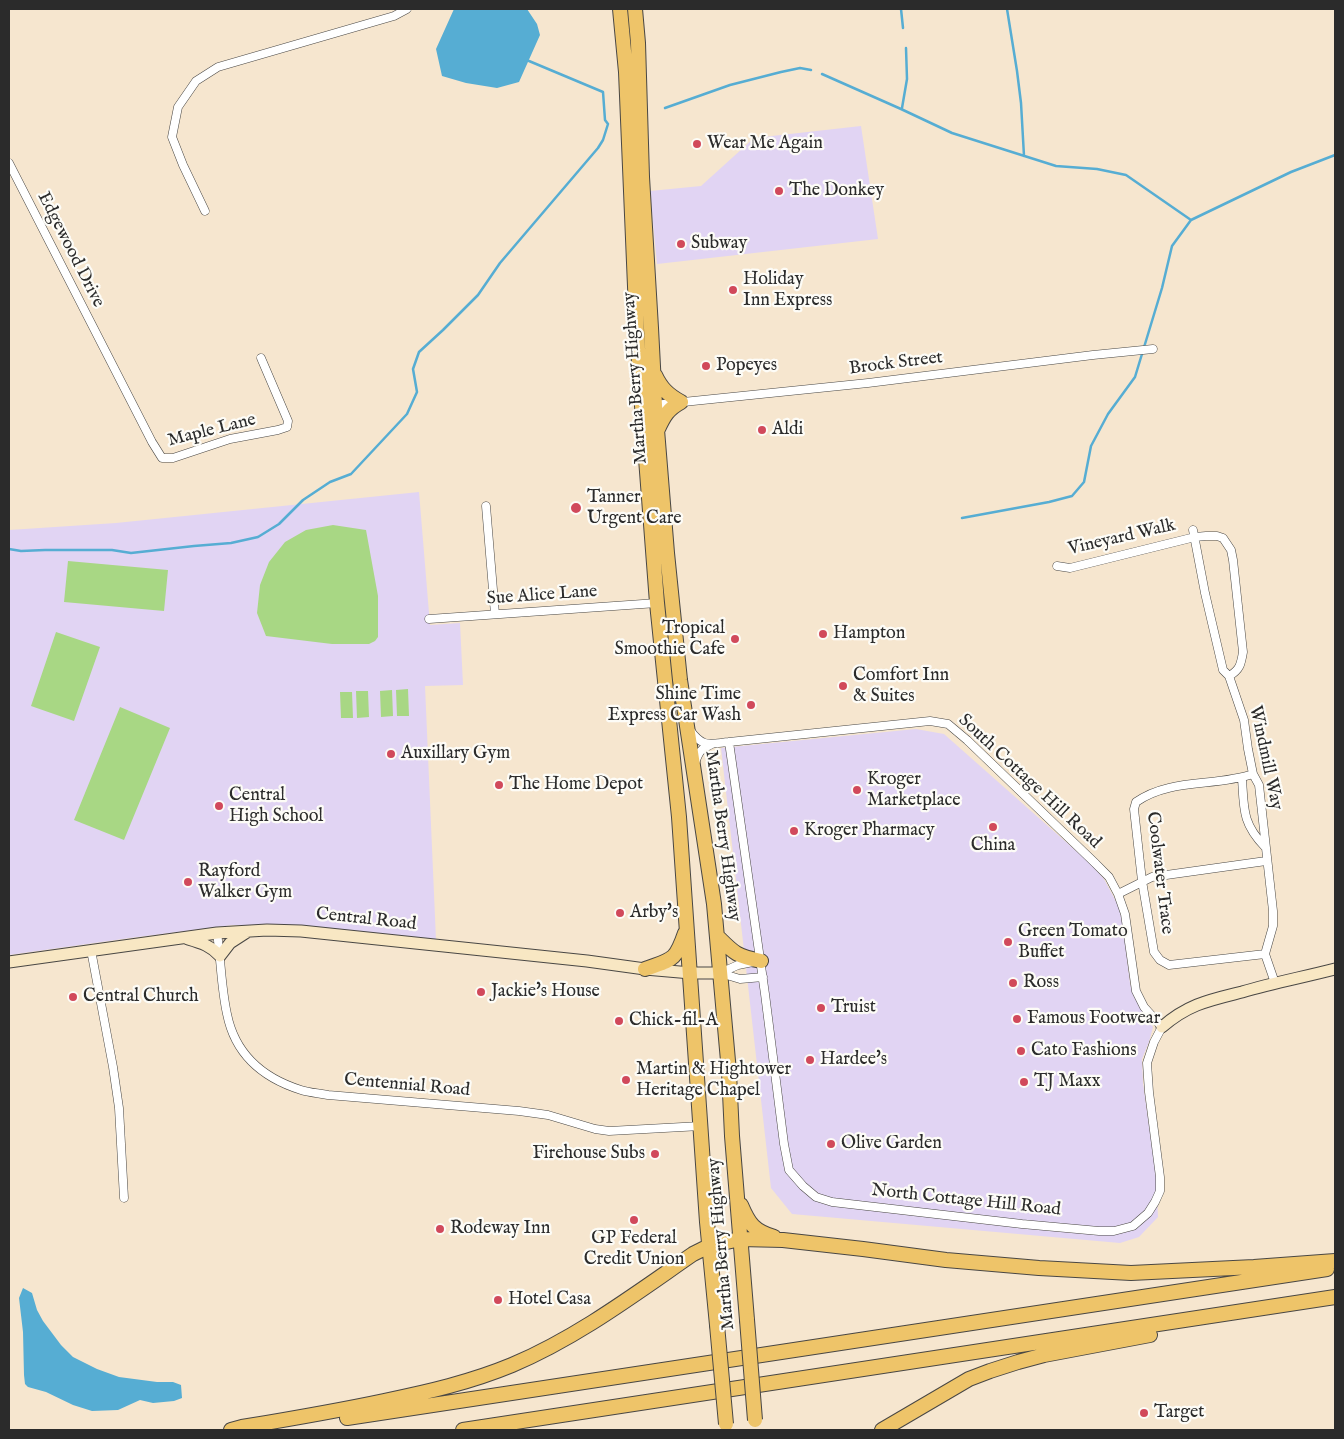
<!DOCTYPE html>
<style>
body{margin:0}
#map{position:relative;width:1344px;height:1439px;overflow:hidden;background:#f6e6cf;font-family:"IM FELL English",serif}
canvas{display:block}
.frame{position:absolute;inset:0;border:10px solid #2b2b2b;pointer-events:none}
</style>
<div id="map">
<canvas width="1344" height="1439"></canvas>
<div class="frame"></div>
</div>
<script>
const context = document.querySelector('canvas').getContext('2d');
context.lineJoin = 'round';
function fillPath(path, color) {
  context.fillStyle = color;
  context.fill(path, 'evenodd');
}
function trace(path, color, width, dash) {
  context.strokeStyle = color;
  context.lineWidth = width;
  context.lineCap = dash ? 'butt' : 'round';
  context.setLineDash(dash || []);
  context.stroke(path);
}
function drawText(font, color, halo, rows, align = 'center') {
  context.font = font + ' "IM FELL English",serif';
  context.lineWidth = 4.5;
  context.setLineDash([]);
  context.textBaseline = 'middle';
  context.strokeStyle = halo;
  context.fillStyle = color;
  for (const [text, x, y, turn = 0] of rows) {
    context.save();
    context.translate(x, y);
    context.rotate((+turn || 0) * Math.PI / 180);
    context.textAlign = isNaN(turn) ? turn : align;
    if (halo) context.strokeText(text, 0, 0);
    context.fillText(text, 0, 0);
    context.restore();
  }
}
const built = new Path2D(`
 M861,126L878,239L657,264L650,191L701,186L754,138Z
 M419,492L430,625L460,623L463,685L425,686L436,940L296,925H233L130,938L9,955V530L116,523Z
 M916,729L944,734L1092,865L1104,879L1119,907L1123,926L1130,983L1134,997L1153,1027L1149,1042L1142,1059L1143,1083L1156,1174L1158,1217L1139,1237L1120,1243L792,1214L771,1188L721,748Z`);
const green = new Path2D(`
 M333,525L366,530L378,596V637L375,641L369,644H332L266,636L257,613L260,585L269,562L285,542L306,530Z
 M68,561L168,570L164,611L64,602Z
 M56,632L100,647L74,721L31,706Z
 M408,689L409,716H397L396,690Z
 M392,690L393,716L381,717L380,691Z
 M368,691L369,717L357,718L356,691Z
 M340,692H352L353,718H341Z
 M120,707L170,728L124,840L74,820Z`);
const water = new Path2D(`
 M454,9H527L537,24L540,35L519,82L497,88L466,83L442,76L436,49Z
 M477,1223L478,1230L464,1231V1224Z
 M23,1288L32,1293L37,1310L43,1321L61,1345L73,1357L97,1369L119,1377L157,1382H173L181,1385L182,1398L174,1401L153,1403L140,1400L118,1410L92,1411L73,1405L46,1392L28,1387L25,1384L24,1375L23,1332L19,1298Z`);
const stream = new Path2D(`
 M901,9L903,28
 M1007,9L1017,71L1021,103L1024,156
 M822,74L901,109L952,133L1056,166L1097,169L1126,175L1191,220
 M665,108L730,85L781,72L800,68L811,70
 M902,108L907,79L906,48
 M962,518L1049,502L1072,496L1084,482L1091,446L1108,414L1135,377L1162,288L1172,246L1191,220L1291,172L1335,155
 M9,549L21,551L45,550H112L131,553L194,546L231,543L258,537L279,524L303,500L330,482L351,474L407,414L417,392L413,369L419,352L443,330L478,295L500,263L598,148L603,140L608,124L605,120L603,92L529,61`);
const street = new Path2D(`
 M9,163L152,442L162,458H173L230,439L278,430L287,427L288,421L261,358
 M205,211L183,165L172,137L178,107L196,81L218,67L394,16L407,9
 M654,405L868,383L1093,355L1153,349
 M486,506L495,614
 M1193,530L1205,593L1223,670L1229,676L1244,720L1248,749L1253,774L1259,785L1273,911V926L1265,954L1275,983
 M1057,566L1070,568L1195,537L1206,536H1217L1223,538L1231,550L1233,560L1243,652C1241,664 1240,670 1229,676
 M429,619L657,603
 M930,721L948,724L967,740L1094,862L1109,877L1118,894L1125,914L1136,991L1144,1007L1162,1027L1154,1042L1147,1063L1149,1092L1160,1177V1191L1155,1202L1148,1213L1133,1226L1114,1231H1099L1022,1224L832,1202L816,1197L803,1186L789,1170L784,1144L765,994L729,742Z
 M690,730C703,748 709,744 729,742
 M695,763C699,751 701,749 712,744
 M1253,774C1215,787 1170,778 1136,802L1134,809L1142,881L1154,952L1160,960L1169,965L1265,954
 M1242,778C1244,809 1242,823 1265,847
 M1118,894L1152,877L1266,861
 M217,933C221,960 221,987 227,1014C235,1054 263,1078 301,1090C310,1093 319,1093 328,1095L519,1111L548,1115L595,1129L609,1131L701,1126
 M91,950L113,1067L119,1108L124,1198
 M720,973L740,979L763,977
 M720,973L738,965L753,962`);
const secondary = new Path2D(`
 M188,939C202,943 211,946 220,956L230,943L247,932
 M9,962L217,933L267,930L301,931L587,961L645,969L691,973H720
 M1162,1027C1188,1004 1210,1000 1242,992C1273,983 1304,977 1335,969`);
const highway = new Path2D(`
 M620,9L626,72L637,334L642,406L657,603L679,817L707,1222L717,1325
 M635,9L638,43L642,177L651,328L655,405L667,553L680,680L714,904L729,1072L732,1136L747,1320
 M655,375C661,388 668,395 681,402
 M658,429C664,416 668,409 681,402
 M717,936C734,953 736,956 761,961
 M645,969C672,959 675,962 685,933
 M741,1205C749,1224 754,1231 774,1237
 M347,1418L1327,1269
 M231,1430L242,1427C290,1419 337,1411 384,1401C428,1392 471,1382 512,1365C578,1337 635,1294 693,1254L709,1246L740,1239L783,1240L863,1249L946,1260L1039,1268L1131,1273L1254,1267L1335,1261
 M463,1430L1335,1297
 M882,1430L969,1379L990,1371L1018,1362L1044,1355L1150,1335`);
const highwayBridge = new Path2D(`
 M747,1320L755,1420
 M717,1325L726,1424`);
const markers = [
 [697,144,5,"#d1495b"],
 [779,191,5,"#d1495b"],
 [681,244,5,"#d1495b"],
 [733,290,5,"#d1495b"],
 [706,366,5,"#d1495b"],
 [762,430,5,"#d1495b"],
 [576,508,6,"#d1495b"],
 [823,634,5,"#d1495b"],
 [735,639,5,"#d1495b"],
 [843,686,5,"#d1495b"],
 [751,705,5,"#d1495b"],
 [391,754,5,"#d1495b"],
 [499,785,5,"#d1495b"],
 [857,790,5,"#d1495b"],
 [219,806,5,"#d1495b"],
 [993,827,5,"#d1495b"],
 [794,831,5,"#d1495b"],
 [188,882,5,"#d1495b"],
 [620,913,5,"#d1495b"],
 [1008,942,5,"#d1495b"],
 [1013,983,5,"#d1495b"],
 [481,992,5,"#d1495b"],
 [73,997,5,"#d1495b"],
 [821,1008,5,"#d1495b"],
 [1017,1019,5,"#d1495b"],
 [619,1021,5,"#d1495b"],
 [1021,1051,5,"#d1495b"],
 [810,1060,5,"#d1495b"],
 [626,1080,5,"#d1495b"],
 [1024,1082,5,"#d1495b"],
 [831,1144,5,"#d1495b"],
 [655,1154,5,"#d1495b"],
 [634,1220,5,"#d1495b"],
 [440,1229,5,"#d1495b"],
 [498,1300,5,"#d1495b"],
 [1144,1413,5,"#d1495b"]
];
const poiNames = [
 ["Wear Me Again",707,144],
 ["The Donkey",789,191],
 ["Subway",691,244],
 ["Holiday",743,280],
 ["Inn Express",743,301],
 ["Popeyes",716,366],
 ["Aldi",772,430],
 ["Tanner",587,498],
 ["Urgent Care",587,519],
 ["Tropical",725,629,"right"],
 ["Smoothie Cafe",725,650,"right"],
 ["Hampton",833,634],
 ["Comfort Inn",853,676],
 ["& Suites",853,697],
 ["Shine Time",741,695,"right"],
 ["Express Car Wash",741,716,"right"],
 ["Auxillary Gym",401,754],
 ["Kroger",867,780],
 ["Marketplace",867,801],
 ["The Home Depot",509,785],
 ["Central",229,796],
 ["High School",229,817],
 ["Kroger Pharmacy",804,831],
 ["China",993,846,"center"],
 ["Rayford",198,872],
 ["Walker Gym",198,893],
 ["Arby's",630,913],
 ["Green Tomato",1018,932],
 ["Buffet",1018,953],
 ["Ross",1023,983],
 ["Jackie's House",491,992],
 ["Central Church",83,997],
 ["Truist",831,1008],
 ["Famous Footwear",1027,1019],
 ["Chick-fil-A",629,1021],
 ["Cato Fashions",1031,1051],
 ["Hardee's",820,1060],
 ["Martin & Hightower",636,1070],
 ["Heritage Chapel",636,1091],
 ["TJ Maxx",1034,1082],
 ["Olive Garden",841,1144],
 ["Firehouse Subs",645,1154,"right"],
 ["Rodeway Inn",450,1229],
 ["GP Federal",634,1239,"center"],
 ["Credit Union",634,1260,"center"],
 ["Hotel Casa",508,1300],
 ["Target",1154,1413]
];
const streetNames = [
 ["Edgewood Drive",70,250,63],
 ["Brock Street",896,364,-7],
 ["Martha Berry Highway",636,378,-94],
 ["Maple Lane",212,431,-14],
 ["Vineyard Walk",1122,538,-13],
 ["Sue Alice Lane",542,596,-4],
 ["Windmill Way",1265,758,78],
 ["South Cottage Hill Road",1029,782,43],
 ["Martha Berry Highway",722,836,82],
 ["Coolwater Trace",1159,873,83],
 ["Central Road",366,920,6],
 ["Centennial Road",407,1086,5],
 ["North Cottage Hill Road",966,1201,6],
 ["Martha Berry Highway",722,1244,-95]
];
fillPath(built, '#e1d4f3');
fillPath(green, '#a8d784');
fillPath(water, '#56add3');
trace(stream, '#56add3', 2.5);
trace(street, '#494744', 9);
trace(secondary, '#494744', 13);
trace(highway, '#494744', 16);
trace(street, '#fff', 8);
trace(secondary, '#f8e7c3', 11);
trace(highway, '#eec469', 14);
trace(highwayBridge, '#494744', 16, []);
trace(highwayBridge, '#eec469', 14);
for (const [x, y, r, color] of markers) {
  const dot = new Path2D();
  dot.arc(x, y, r, 0, 2 * Math.PI);
  context.fillStyle = color;
  context.fill(dot);
  trace(dot, '#fdfcf7', 2);
}
drawText('18px', '#2b2b2b', '#fdfcf7', poiNames, 'left');
drawText('18px', '#2b2b2b', '#fdfcf7', streetNames);
</script>
